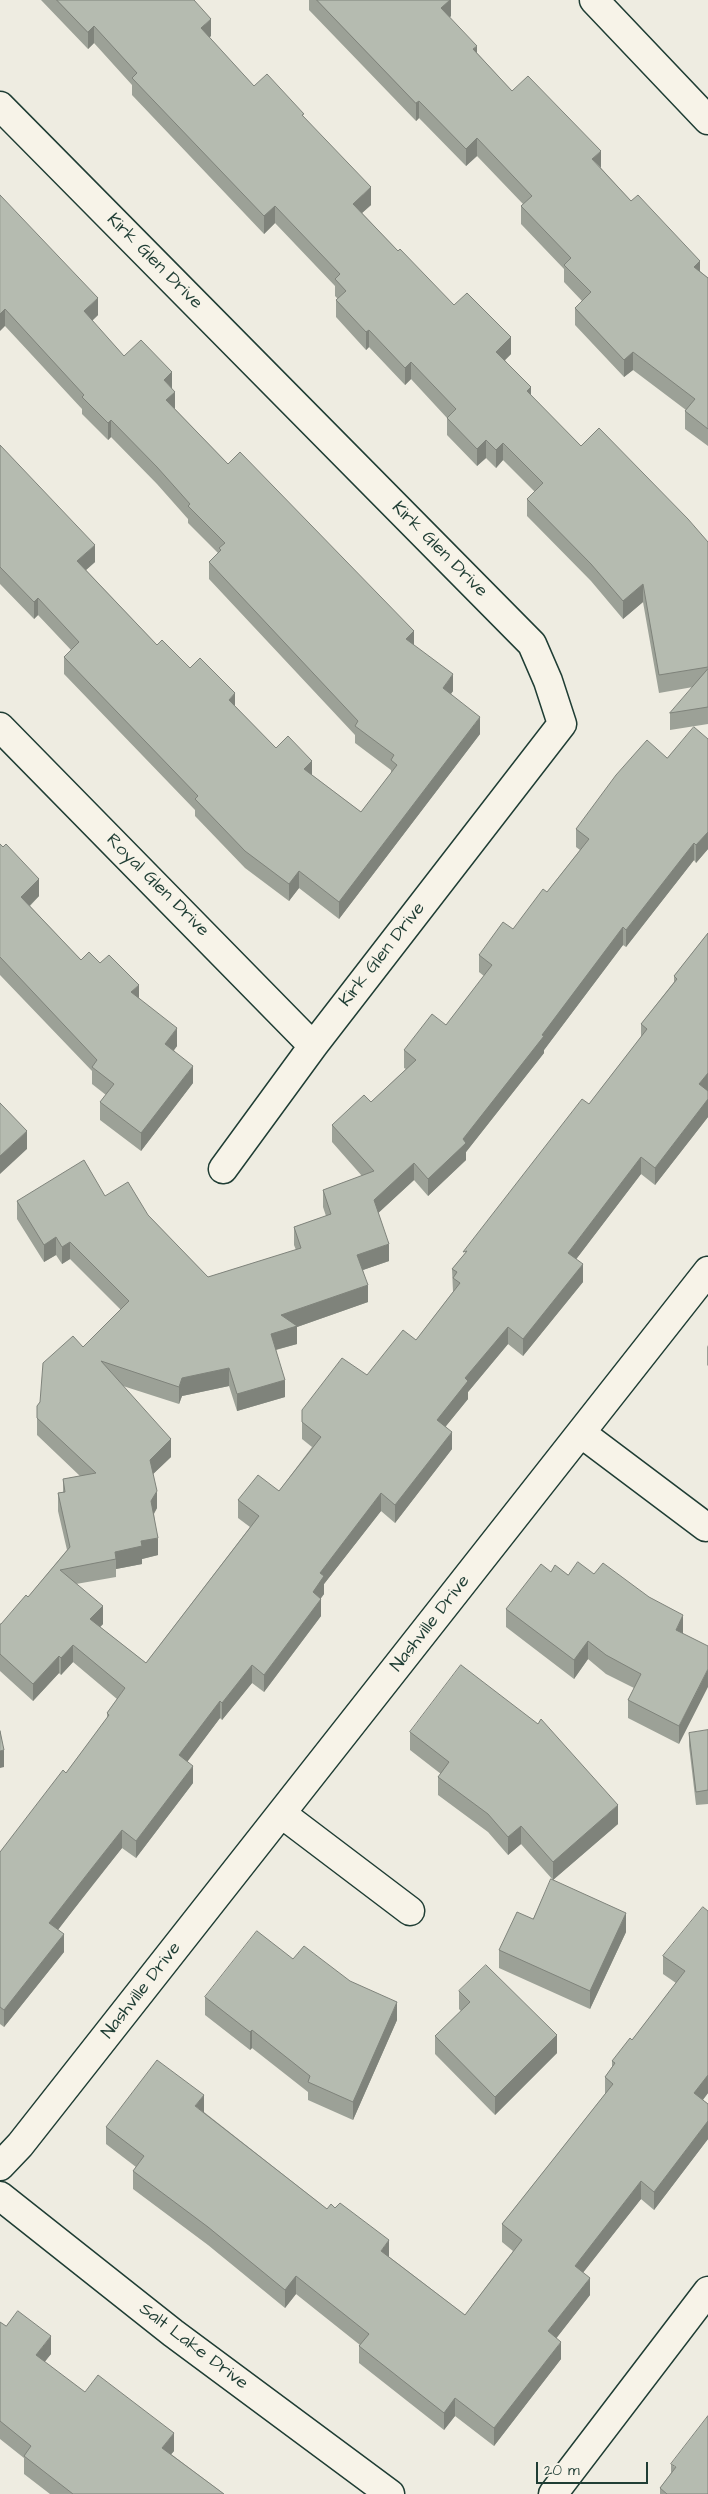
<!DOCTYPE html>
<style>
body{margin:0}
#map{position:relative;width:708px;height:2494px;overflow:hidden;background:#eeece1;font-family:"Architects Daughter",sans-serif}
canvas{display:block}
.scale{position:absolute;left:536px;top:2462px;width:112px;height:22px;box-sizing:border-box;border:2px solid #1f3d34;border-top:0;padding-left:6px;font-size:15px;line-height:18px;white-space:nowrap;color:#1f3d34;-webkit-text-stroke:4px #f7f3e8;paint-order:stroke}
</style>
<div id="map">
<canvas width="708" height="2494"></canvas>
<div class="scale">20 m</div>
</div>
<script>
const context = document.querySelector('canvas').getContext('2d');
context.lineJoin = 'round';
function trace(path, color, width, dash) {
  context.strokeStyle = color;
  context.lineWidth = width;
  context.lineCap = dash ? 'butt' : 'round';
  context.setLineDash(dash || []);
  context.stroke(path);
}
function fillPath(path, color) {
  context.fillStyle = color;
  context.fill(path, 'evenodd');
}
function drawText(font, color, halo, rows, align = 'center') {
  context.font = font + ' "Architects Daughter",sans-serif';
  context.lineWidth = 4.5;
  context.setLineDash([]);
  context.textBaseline = 'middle';
  context.strokeStyle = halo;
  context.fillStyle = color;
  for (const [text, x, y, turn = 0] of rows) {
    context.save();
    context.translate(x, y);
    context.rotate((+turn || 0) * Math.PI / 180);
    context.textAlign = isNaN(turn) ? turn : align;
    if (halo) context.strokeText(text, 0, 0);
    context.fillText(text, 0, 0);
    context.restore();
  }
}
const street = new Path2D(`
 M0,106L532,644L548,681L562,724L313,1046L223,1169
 M0,727L313,1046
 M581,1433L706,1527
 M282,1814L410,1911
 M0,2166L20,2145L708,1271
 M0,2196L173,2333L390,2494
 M553,2494L708,2291`);
const secondary = new Path2D(`
 M594,0L708,120`);
const wall = new Path2D(`
 M41,0H194L211,36L209,37L254,86L304,117L371,205L362,213L398,251L454,305L511,354L505,360L531,396L581,446L708,542V724L670,730V713L693,687L659,693L643,602L623,619L591,581L527,516V499L535,492L503,460L496,468L486,458L477,466L447,435V418L411,379L405,385L369,347L366,350L336,317V300L338,299L335,296V286L275,223L264,234L132,95V85L94,43L88,49Z
 M309,0H451V16L449,18L477,53L512,91L601,168L631,201L700,271L708,278V446L685,429V411L686,410L633,370L624,377L575,325V308L582,301L564,282V269L521,224V206L523,204L477,156L466,166L419,118L416,121L309,10Z
 M0,195L98,315L92,321L124,356L172,389L175,409L228,464L414,645L453,691L451,694L480,734L339,919L299,888L289,901L245,868L195,816V810L64,674V657L71,650L38,615L34,619L0,584V445L95,562L86,570L157,645L190,668L235,706L276,748L361,812L391,773V770L355,743V735L209,579V562L218,553L188,523V519L157,484L111,437L108,440L82,414V409L5,326Z
 M708,739V849L696,863L694,860L626,947L623,945L544,1050V1053L466,1152V1160L428,1196L414,1180L378,1213L389,1261L363,1270L368,1302L297,1327V1344L276,1350L285,1397L237,1411L229,1386L182,1396L179,1404L123,1386L171,1457L153,1474L157,1508L154,1514L158,1555L142,1559V1564L116,1569V1577L76,1584L103,1624L100,1627L146,1663L250,1527L238,1518V1500L279,1491L312,1447L302,1439V1410L367,1375L416,1340L453,1292L452,1269L589,1104L641,1037V1024L674,982V976L708,933V1117L655,1185L641,1174L576,1259L583,1282L523,1356L508,1344L468,1392V1399L446,1426L452,1449L395,1523L381,1511L324,1584V1594L321,1598V1616L264,1692L252,1683L222,1720L220,1718L187,1761L193,1783L136,1858L122,1848L92,1885L58,1930L64,1952L4,2027L0,2024V1852L66,1773L107,1718V1713L117,1699L73,1662L61,1675L59,1673L33,1701L0,1671V1624H1L28,1597L67,1550L58,1511V1493L63,1492V1479L80,1476L37,1435V1406L83,1347L121,1310L70,1259L62,1264L56,1255L44,1262L17,1219V1201L105,1196L148,1215L208,1277L296,1250L294,1245V1227L326,1216L323,1207V1190L362,1176L332,1142V1125L371,1102L406,1069L404,1068V1050L446,1025L484,976L479,972V955L513,929L547,892L580,850L576,847V829L667,758Z
 M0,844L39,896L30,906L81,960L100,963L139,998L177,1046L174,1050L193,1083L141,1151L100,1120V1102L106,1095L92,1084V1071L0,975Z
 M708,1345V1366L707,1365V1347Z
 M551,1572L568,1575L594,1574L683,1633L679,1744L628,1718V1700L634,1688L606,1674L588,1659L574,1679L506,1627V1609Z
 M708,1730V1804L696,1805L689,1746V1733Z
 M410,1732L618,1824L553,1880L626,1932L590,2009L499,1968V1950L533,1919L553,1880L521,1844L508,1855L488,1832L438,1795V1777L441,1774L410,1750Z
 M708,1911V2093L703,2100L708,2104V2139L654,2210L641,2199L583,2272L590,2295L556,2338L561,2359L494,2446L455,2416L444,2430L359,2363V2346L360,2345L296,2294L285,2308L208,2245L133,2189V2171L136,2167L106,2144V2127L204,2112L327,2209L465,2315L513,2251L502,2242V2224L605,2094V2077L612,2067V2061L632,2040L676,1983L663,1974V1956Z
 M293,1959L397,2020L353,2120L308,2100V2092L252,2048L250,2050L205,2015V1997Z
 M459,1991L557,2053L495,2115L435,2054V2036L461,2011L459,2009Z
 M0,2322L6,2326L51,2354L44,2362L85,2392L174,2451L171,2454L224,2494H50L24,2474V2458L0,2439Z
 M671,2464L708,2494H660V2488L671,2473Z`);
const shadedWall = new Path2D(`
 M450,0H451V16L441,26V8Z
 M211,19V36L201,45V28Z
 M94,26V43L88,49V32Z
 M477,46V63L473,49Z
 M419,101V118L416,121V103Z
 M477,138V156L466,166V149Z
 M601,151V168L592,159Z
 M371,187V205L353,221V204Z
 M275,206V223L264,234V216Z
 M700,261V279L694,267Z
 M98,298V315L84,328V311Z
 M5,309V326L0,331V314Z
 M369,330V347L366,350V332Z
 M511,337V354L496,369V352Z
 M633,352V370L624,377V360Z
 M411,362V379L405,385V368Z
 M172,372V389L164,380Z
 M531,387V405L527,391Z
 M175,392V409L166,400Z
 M111,420V437L108,440V423Z
 M486,440V458L477,466V449Z
 M503,443V460L496,468V450Z
 M95,545V562L77,578V561Z
 M643,584V602L623,619V601Z
 M38,598V615L34,619V602Z
 M414,631V648L406,639Z
 M453,674V691L443,705V688Z
 M235,693V710L229,700Z
 M480,717V734L339,919V902Z
 M312,761V778L304,769Z
 M708,832V849L696,863V845Z
 M694,843V860L626,947V930Z
 M299,871V888L289,901V884Z
 M39,879V896L21,914V897Z
 M623,927V945L544,1050V1053L466,1152V1160L428,1196V1179L463,1139Z
 M139,985V1003L131,992Z
 M177,1028V1046L165,1062V1044Z
 M193,1066V1083L141,1151V1133Z
 M708,1073V1090L699,1101V1084Z
 M708,1099V1117L655,1185V1168Z
 M27,1131V1149L0,1174V1156Z
 M641,1157V1174L568,1270V1253Z
 M414,1163V1180L374,1217V1200Z
 M56,1237V1255L44,1262V1245Z
 M70,1242V1259L62,1264V1247Z
 M389,1244V1261L357,1272V1255Z
 M583,1264V1282L523,1356V1339Z
 M368,1285V1302L297,1327V1344L271,1351V1334L281,1315Z
 M508,1327V1344L468,1392V1399L437,1437V1420L465,1378Z
 M229,1368V1386L182,1396L179,1404V1387L182,1378Z
 M285,1380V1397L237,1411V1394Z
 M452,1432V1449L395,1523V1505Z
 M171,1439V1457L150,1477V1460Z
 M157,1491V1508L151,1518V1501Z
 M381,1493V1511L324,1584V1594L313,1609V1592L320,1573Z
 M158,1538V1555L142,1559V1564L116,1569V1559L115,1552L141,1541Z
 M321,1599V1616L264,1692V1675Z
 M103,1606V1624L90,1637V1619Z
 M683,1615V1633L676,1648V1630Z
 M588,1641V1659L574,1679V1660Z
 M73,1645V1662L61,1675V1658Z
 M59,1656V1673L33,1701V1684Z
 M252,1665V1683L222,1720V1703Z
 M708,1669V1687L679,1744V1726Z
 M220,1701V1718L179,1773V1755Z
 M4,1750V1767L0,1768V1751Z
 M193,1766V1783L136,1858V1841Z
 M618,1805V1824L553,1880V1862Z
 M521,1826V1844L508,1855V1837Z
 M122,1830V1848L49,1941V1923Z
 M626,1913V1932L590,2009V1991Z
 M64,1934V1952L4,2027V2010Z
 M397,2002V2020L353,2120V2102Z
 M252,2030V2048L250,2050V2032Z
 M557,2035V2053L495,2115V2097Z
 M708,2075V2093L694,2111V2093Z
 M204,2095V2113L195,2106Z
 M708,2121V2139L654,2210V2192Z
 M641,2181V2199L575,2283V2266Z
 M389,2240V2258L381,2251Z
 M296,2276V2294L285,2308V2290Z
 M590,2278V2295L548,2349V2331Z
 M51,2336V2354L36,2373V2355Z
 M561,2342V2359L494,2446V2428Z
 M455,2398V2416L444,2430V2413Z
 M174,2433V2451L162,2465V2448Z`);
const building = new Path2D(`
 M57,0H194L211,19L201,28L254,86L267,74L304,114L302,115L371,187L353,204L398,251L400,249L454,305L467,293L511,337L496,352L531,387L527,391L581,446L599,428L688,519L708,542V667L659,675L643,584L623,601L591,564L527,499L543,483L503,443L496,450L486,440L477,449L447,418L456,409L411,362L405,368L369,330L366,332L336,300L346,291L335,279L340,274L275,206L264,216L132,78L137,73L94,26L88,32Z
 M317,0H450L441,8L477,46L473,49L512,91L528,76L601,151L592,159L631,201L638,195L700,261L694,267L708,278V429L685,411L695,399L633,352L624,360L575,308L591,292L564,265L571,258L521,206L532,196L477,138L466,149L419,101L416,103Z
 M0,195L98,298L84,311L124,356L141,340L172,372L164,380L175,392L166,400L228,464L240,452L414,631L406,639L453,674L443,688L480,717L339,902L299,871L289,884L245,851L195,799L198,796L64,657L79,642L38,598L34,602L0,567V445L95,545L77,561L157,645L162,640L190,668L200,658L235,693L229,700L276,748L288,736L312,761L304,769L361,812L397,765L391,760L394,755L355,726L358,721L209,562L221,550L219,548L225,543L188,506L190,504L157,467L111,420L108,423L82,397L84,395L5,309L0,314Z
 M708,669V707L670,713Z
 M694,727L708,739V832L696,845L694,843L626,930L623,927L542,1035L544,1036L463,1139L466,1143L428,1179L414,1163L374,1200L389,1244L357,1255L368,1285L281,1315L297,1326L271,1334L285,1380L237,1394L229,1368L182,1378L179,1387L101,1361L171,1439L150,1460L157,1491L151,1501L158,1538L141,1541L142,1546L115,1552L116,1559L60,1570L103,1606L90,1619L146,1663L259,1516L238,1500L258,1475L279,1491L321,1437L302,1422V1410L342,1358L367,1375L403,1330L416,1340L460,1283L453,1278L457,1272L452,1269L467,1251L463,1252L582,1099L589,1104L647,1029L641,1024L677,979L674,976L708,933V1073L699,1084L708,1091V1099L655,1168L641,1157L568,1253L583,1264L523,1339L508,1327L465,1378L468,1381L437,1420L452,1432L395,1505L381,1493L320,1573L324,1576L313,1592L321,1599L264,1675L252,1665L222,1703L220,1701L179,1755L193,1766L136,1841L122,1830L92,1868L49,1923L64,1934L4,2010L0,2007V1852L63,1770L66,1773L109,1715L107,1713L125,1688L73,1645L61,1658L59,1656L33,1684L0,1654V1624H1L26,1595L28,1597L70,1547L58,1493L65,1492L63,1479L96,1473L37,1418V1406L40,1402L43,1363L73,1336L83,1347L129,1301L70,1242L62,1247L56,1237L44,1245L17,1201L84,1160L105,1196L128,1182L148,1215L208,1277L301,1248L294,1227L331,1214L323,1190L374,1171L332,1125L364,1095L371,1102L416,1060L404,1050L432,1014L446,1025L492,965L479,955L503,922L513,929L543,889L547,892L589,839L576,829L616,775L647,740L667,758Z
 M0,844L3,847L6,844L39,879L21,897L81,960L89,952L100,963L109,955L139,985L131,992L177,1028L165,1044L193,1066L141,1133L100,1102L114,1084L92,1067L97,1060L0,957Z
 M0,1103L27,1131L0,1156Z
 M578,1562L594,1574L603,1563L649,1597L683,1615L676,1630L708,1646V1669L679,1726L628,1700L641,1674L606,1655L588,1641L574,1660L506,1609L541,1564L551,1572L555,1565L568,1575Z
 M461,1665L538,1724L541,1719L618,1805L553,1862L521,1826L508,1837L488,1814L438,1777L449,1762L410,1732Z
 M708,1730V1790L696,1792L689,1733Z
 M0,1731L4,1750L0,1751Z
 M551,1879L626,1913L590,1991L499,1950L517,1912L533,1919Z
 M703,1907L708,1911V2075L694,2093L708,2104V2121L654,2192L641,2181L575,2266L590,2278L548,2331L561,2342L494,2428L455,2398L444,2413L359,2346L369,2334L296,2276L285,2290L208,2227L133,2171L144,2156L106,2127L157,2060L204,2095L195,2106L327,2209L331,2204L335,2208L340,2203L389,2240L381,2251L465,2315L522,2240L502,2224L613,2084L605,2077L615,2063L612,2061L630,2038L632,2040L685,1971L663,1956Z
 M257,1931L293,1959L304,1946L350,1981L397,2002L353,2102L308,2082L310,2076L252,2030L250,2032L205,1997Z
 M486,1965L557,2035L495,2097L435,2036L470,2002L459,1991Z
 M18,2311L51,2336L36,2355L85,2392L98,2375L174,2433L162,2448L224,2494H73L24,2456L31,2446L0,2421V2322L6,2326Z
 M708,2416V2494H667L660,2488L676,2467L671,2464Z`);
const streetNames = [
 ["Kirk Glen Drive",154,262,45],
 ["Kirk Glen Drive",439,550,45],
 ["Royal Glen Drive",157,886,45],
 ["Kirk Glen Drive",383,955,-52],
 ["Nashville Drive",431,1624,-52],
 ["Nashville Drive",142,1991,-52],
 ["Salt Lake Drive",193,2347,37]
];
trace(street, '#1f3d34', 31);
trace(secondary, '#1f3d34', 31);
trace(street, '#f7f3e8', 28);
trace(secondary, '#f7f3e8', 28);
fillPath(wall, '#9ca197');
fillPath(shadedWall, '#7f837b');
fillPath(building, '#b5bbb0');
trace(building, '#7f837b', 1);
drawText('18px', '#1f3d34', '#f7f3e8', streetNames);
</script>
